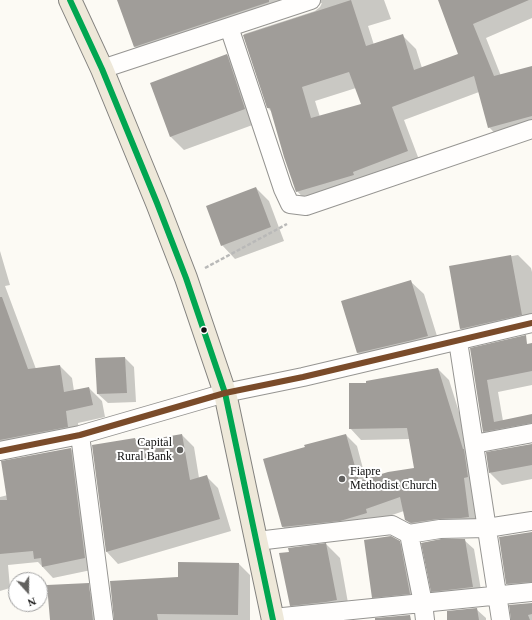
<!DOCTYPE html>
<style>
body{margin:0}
#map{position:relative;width:532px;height:620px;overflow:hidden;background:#fcfaf4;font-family:"Times New Roman",serif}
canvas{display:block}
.north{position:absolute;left:8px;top:572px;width:40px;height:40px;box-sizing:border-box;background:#fff;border:1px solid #9f9f9f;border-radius:50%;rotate:159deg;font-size:11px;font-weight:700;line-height:16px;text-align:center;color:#0f0f0f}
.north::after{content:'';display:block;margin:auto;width:14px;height:18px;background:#62615f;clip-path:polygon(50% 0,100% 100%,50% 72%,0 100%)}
</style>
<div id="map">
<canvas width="532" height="620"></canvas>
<div class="north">N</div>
</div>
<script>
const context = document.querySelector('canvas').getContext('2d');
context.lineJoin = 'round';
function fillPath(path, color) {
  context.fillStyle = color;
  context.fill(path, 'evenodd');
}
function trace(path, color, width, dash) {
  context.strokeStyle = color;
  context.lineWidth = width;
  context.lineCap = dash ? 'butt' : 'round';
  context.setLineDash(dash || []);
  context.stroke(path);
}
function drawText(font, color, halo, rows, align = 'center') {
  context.font = font + ' "Times New Roman",serif';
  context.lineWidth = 4;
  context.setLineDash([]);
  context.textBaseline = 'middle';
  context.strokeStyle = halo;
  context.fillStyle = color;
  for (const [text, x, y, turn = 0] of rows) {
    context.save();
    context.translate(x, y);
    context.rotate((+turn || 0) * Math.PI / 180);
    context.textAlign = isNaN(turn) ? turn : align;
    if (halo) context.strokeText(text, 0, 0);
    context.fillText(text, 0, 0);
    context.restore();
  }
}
const shadow = new Path2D(`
 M118,0H384L391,19L368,26L374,45L403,36L416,49L422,68L460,54L439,0H532V18L486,38L501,76L532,67V132L502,141L489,127L479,92L404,120L421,165L310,205L297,191L272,112L268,108L244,34L315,11L320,7L322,3L148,60L135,47ZM356,88L362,105L320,117L315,101Z
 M227,55L240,69L258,123L184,150L171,137L151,84Z
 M256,188L269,201L284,241L235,259L222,245Z
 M0,251L10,285L5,286L36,369L60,366L72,378L74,391L89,388L102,401L105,417L78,423L80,439L0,456Z
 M518,255L531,268L532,272V328L474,341L461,329L450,267Z
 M410,281L424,294L441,349L372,366L358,353L342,302Z
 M532,344V385L498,392L503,421L532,415V436L496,443L484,431L472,356Z
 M125,358L134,367L136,402L108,403L98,394Z
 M438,369L449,380L474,460L480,528L418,531L406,520L404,511L377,520L294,538L283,527L264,460L346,435L357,446L366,480L415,469L410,439L361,440L350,428L368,384Z
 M182,435L194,447L199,478L206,476L218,488L231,531L118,564L107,552L93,446L135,439L139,443Z
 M532,445V479L502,485L490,473Z
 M71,449L81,459L96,569L53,578L38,562L8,565L10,588L0,591V497L8,495Z
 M532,533V595L519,596L507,584Z
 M464,540L474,549L482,596L442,600L432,591Z
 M399,542L413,555L423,607L386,611L373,597Z
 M326,544L340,558L350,614L304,619L290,605Z
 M239,564L250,575V620H120Z
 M82,584L95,597L99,620H51Z
 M532,604V620H512Z
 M476,609L486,618V620H448Z`);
const building = new Path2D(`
 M117,0H269V2L134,47Z
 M351,0L366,46L403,34L414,70L458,54L438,0H529L473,24L494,76L532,66V116L488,128L474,76L392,107L408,151L353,172L354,175L296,192L284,157L270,108H267L243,35ZM349,72L361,104L311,118L302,87Z
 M227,54L245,109L170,137L150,83Z
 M256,187L271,227L221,246L206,206Z
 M511,255L522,315L460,329L449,266Z
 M411,280L428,336L413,340L357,353L341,301Z
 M0,297H2L28,369L60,365L64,392L89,387L93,405L66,411L68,427L0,440Z
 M526,335L527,344L532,343V371L487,380L494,422L532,414V423L483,432L470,348Z
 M125,357L127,393L97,394L95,358Z
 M438,368L463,449H464L468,477L464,478L469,517L461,518L438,519L411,523L405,520L400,497L366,509L367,513L340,521L282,527L263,459L305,447L304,445L346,434L359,481L388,472L414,468L407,428L349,429V383H366V381Z
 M182,434L190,480L207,475L220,519L106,552L92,445L135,438L136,442Z
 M532,444V465L489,473L486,452Z
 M71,448L85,558L42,567L41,558L34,559L33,551L0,554V500H7L1,461Z
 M532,532V582L506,584L499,537Z
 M391,536L400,541L410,594L372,598L364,540Z
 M441,539H465L473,587L431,592L421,543Z
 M326,543L337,600L326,602L290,606L279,553L289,552L288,548Z
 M178,562L239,563L238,615L157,614L158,620H114L110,581L178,577Z
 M89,583L93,620H50L47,585Z
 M532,603V614L528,615L530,620H511L509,605Z
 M477,608L479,620H447V611Z
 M410,615L411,620H375V618Z`);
const path = new Path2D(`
 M205,268L287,224`);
const minor = new Path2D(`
 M229,27L283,189L290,204L306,206L532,129
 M102,69L311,0
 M458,341L501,620
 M80,435L104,620
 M474,444L532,433
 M0,451L80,435L225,393L303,377L532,323
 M409,534L423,603L425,620
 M257,541L392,525L409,534L440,529L487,528L532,521
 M273,618L532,592`);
const primary = new Path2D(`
 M70,0L102,69L157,203L186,278L225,393L273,620`);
const bus1 = new Path2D(`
 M70,0L102,69L157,203L186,278L225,393L273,620`);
const bus2 = new Path2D(`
 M0,451L80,435L225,393L303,377L532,323`);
const markers = [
 [204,330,3.5,"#0f0f0f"],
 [180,450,4,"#62615f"],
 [342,479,4,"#62615f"]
];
const poiNames = [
 ["Capital",172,443],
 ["Rural Bank",172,457],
 ["Fiapre",350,472,"left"],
 ["Methodist Church",350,486,"left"]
];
fillPath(shadow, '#0003');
fillPath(building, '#a09d99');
trace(minor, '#969592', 20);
trace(primary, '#83827f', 24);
trace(path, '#b9b9b8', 2.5, [4, 2]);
trace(minor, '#fffefd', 18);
trace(primary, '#eee8d9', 22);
trace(bus1, '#00a651', 6);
trace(bus2, '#7a4b2a', 6);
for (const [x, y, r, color] of markers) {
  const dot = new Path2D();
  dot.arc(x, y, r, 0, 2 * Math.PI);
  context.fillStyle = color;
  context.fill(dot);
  trace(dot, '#fff', 1.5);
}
drawText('12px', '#0f0f0f', '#fff', poiNames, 'right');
</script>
